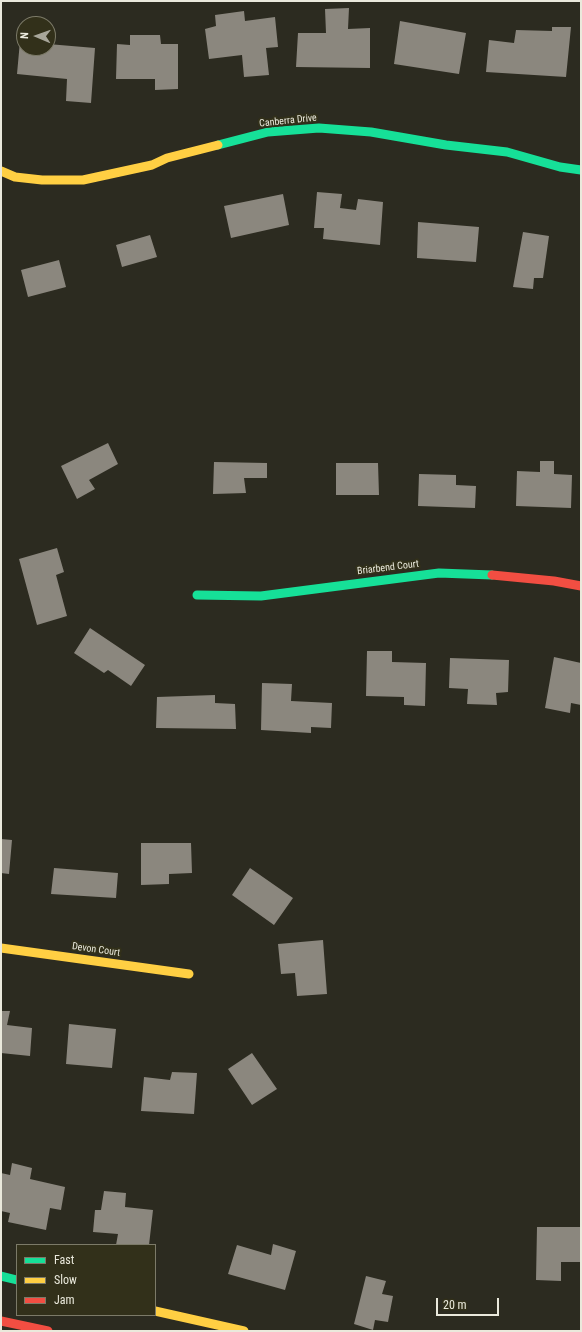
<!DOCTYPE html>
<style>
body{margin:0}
#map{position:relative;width:582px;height:1332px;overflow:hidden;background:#2c2b20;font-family:"Roboto Condensed",sans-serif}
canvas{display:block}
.frame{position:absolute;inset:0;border:2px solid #eae9dc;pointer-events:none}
.legend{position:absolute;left:16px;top:1244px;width:140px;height:72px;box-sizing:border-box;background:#32301a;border:1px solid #7c7a68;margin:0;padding:5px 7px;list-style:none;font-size:12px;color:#eae9dc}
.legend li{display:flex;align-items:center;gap:8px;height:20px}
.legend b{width:20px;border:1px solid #7c7a68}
.north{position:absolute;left:16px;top:16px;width:40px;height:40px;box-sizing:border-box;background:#32301a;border:1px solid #7c7a68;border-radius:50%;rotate:272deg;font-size:11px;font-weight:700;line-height:16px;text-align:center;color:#eae9dc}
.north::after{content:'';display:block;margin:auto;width:14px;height:18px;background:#a8a69a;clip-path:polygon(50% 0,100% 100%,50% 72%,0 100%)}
.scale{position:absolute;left:436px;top:1298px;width:63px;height:18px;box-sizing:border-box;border:2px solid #eae9dc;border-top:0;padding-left:5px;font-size:12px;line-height:14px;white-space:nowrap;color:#eae9dc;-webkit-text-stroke:3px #32301a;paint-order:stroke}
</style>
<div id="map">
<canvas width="582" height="1332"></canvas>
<div class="frame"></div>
<ul class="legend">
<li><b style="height:5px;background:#16e098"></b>Fast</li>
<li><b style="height:5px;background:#ffcf43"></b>Slow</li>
<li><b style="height:5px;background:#f24e42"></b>Jam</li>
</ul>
<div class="north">N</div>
<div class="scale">20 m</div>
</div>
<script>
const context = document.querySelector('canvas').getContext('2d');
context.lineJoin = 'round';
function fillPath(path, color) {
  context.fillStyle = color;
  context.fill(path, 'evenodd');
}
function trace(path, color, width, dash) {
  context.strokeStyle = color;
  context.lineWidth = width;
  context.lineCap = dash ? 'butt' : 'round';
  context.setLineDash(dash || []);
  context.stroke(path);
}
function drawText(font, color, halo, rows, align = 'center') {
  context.font = font + ' "Roboto Condensed",sans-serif';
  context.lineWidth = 4;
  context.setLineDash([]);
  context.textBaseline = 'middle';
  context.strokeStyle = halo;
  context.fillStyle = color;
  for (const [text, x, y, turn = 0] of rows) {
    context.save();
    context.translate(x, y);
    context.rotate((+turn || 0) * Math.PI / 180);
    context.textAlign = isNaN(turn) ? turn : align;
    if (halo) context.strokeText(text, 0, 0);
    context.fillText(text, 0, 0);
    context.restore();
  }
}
const building = new Path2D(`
 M349,8L348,29L370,28V68L296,67L298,33H326L325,9Z
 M244,11L245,21L275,17L278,47L266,48L269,75L244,77L242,55L209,59L205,29L216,26L215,15Z
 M400,21L466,33L459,74L394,64Z
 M552,27H571L566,77L486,72L489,40L514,43L516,30L552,31Z
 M130,35H160L161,44H178V89L155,90V79H116L117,44L130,45Z
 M20,41H24V48H48V44L95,48L91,103L66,101L67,79L17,74Z
 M317,192L342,194L340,208L356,210L358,199L383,202L380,245L323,239L324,228H314Z
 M283,194L289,225L231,238L224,206Z
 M418,222L479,227L476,262L417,258Z
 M523,232L549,236L543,278H534L533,289L513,287Z
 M150,235L157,257L122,267L116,245Z
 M59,260L66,287L28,297L21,270Z
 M108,443L118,464L89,480L95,489L77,499L61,466Z
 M540,461H554V474L572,475L571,508L516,506L517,471L540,472Z
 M214,462L267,463V478H244L246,493L213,494Z
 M336,463H378L379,495H336Z
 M419,474L456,475V485L476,486L475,508L418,506Z
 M57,548L64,572L56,575L67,616L37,625L19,559Z
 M90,628L145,665L131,686L108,670L104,673L74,653Z
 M367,651H392V662L426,663L425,706L404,705V697L366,696Z
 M554,657L581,663L580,678H581V705L571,703L570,713L545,708Z
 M450,658L509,660L508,692L496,693L497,705L467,704L468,689L449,688Z
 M262,683L292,684L291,701L332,703L331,728L311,727V733L261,730Z
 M215,695V703L235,704L236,729L156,728L157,697Z
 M1,839L12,840L9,874L1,873Z
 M141,843H191L192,873L169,874V884L141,885Z
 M54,868L118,873L116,898L51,894Z
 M250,868L293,898L274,925L232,895Z
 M323,940L327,994L297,996L295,973L281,974L278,944Z
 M1,1011H10L7,1025L32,1028L30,1056L1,1053Z
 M69,1024L116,1029L112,1068L66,1064Z
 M252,1053L277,1089L252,1105L228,1069Z
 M172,1072L197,1073L194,1114L141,1111L144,1077L170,1080Z
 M12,1163L32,1168L30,1179L65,1187L61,1210L50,1208L46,1230L8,1222L10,1213L1,1211V1173L10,1175Z
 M104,1191L126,1193L125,1207L153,1210L149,1245H116L118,1234L93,1232L95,1210H101Z
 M537,1227H581V1262H561V1281L536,1280Z
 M273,1244L296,1251L285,1290L228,1274L237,1245L271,1255Z
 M366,1276L386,1281L382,1294L393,1296L388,1322L375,1320L373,1330L354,1324Z`);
const fast = new Path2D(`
 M218,145L268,132L319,128L371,132L446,145L507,152L560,167L581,170
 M197,595L261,596L439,573L492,575
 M1,1276L17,1280`);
const slow = new Path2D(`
 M1,171L15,177L42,180H83L152,165L167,158L218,145
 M1,948L189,974
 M155,1311L244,1331`);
const jam = new Path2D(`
 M492,575L554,581L581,586
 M1,1321L48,1331`);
const streetNames = [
 ["Canberra Drive",288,121,-6],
 ["Briarbend Court",388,568,-7],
 ["Devon Court",96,950,8]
];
fillPath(building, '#8b877e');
trace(fast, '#16e098', 9);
trace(slow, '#ffcf43', 9);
trace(jam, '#f24e42', 9);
drawText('10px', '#eae9dc', '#32301a', streetNames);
</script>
